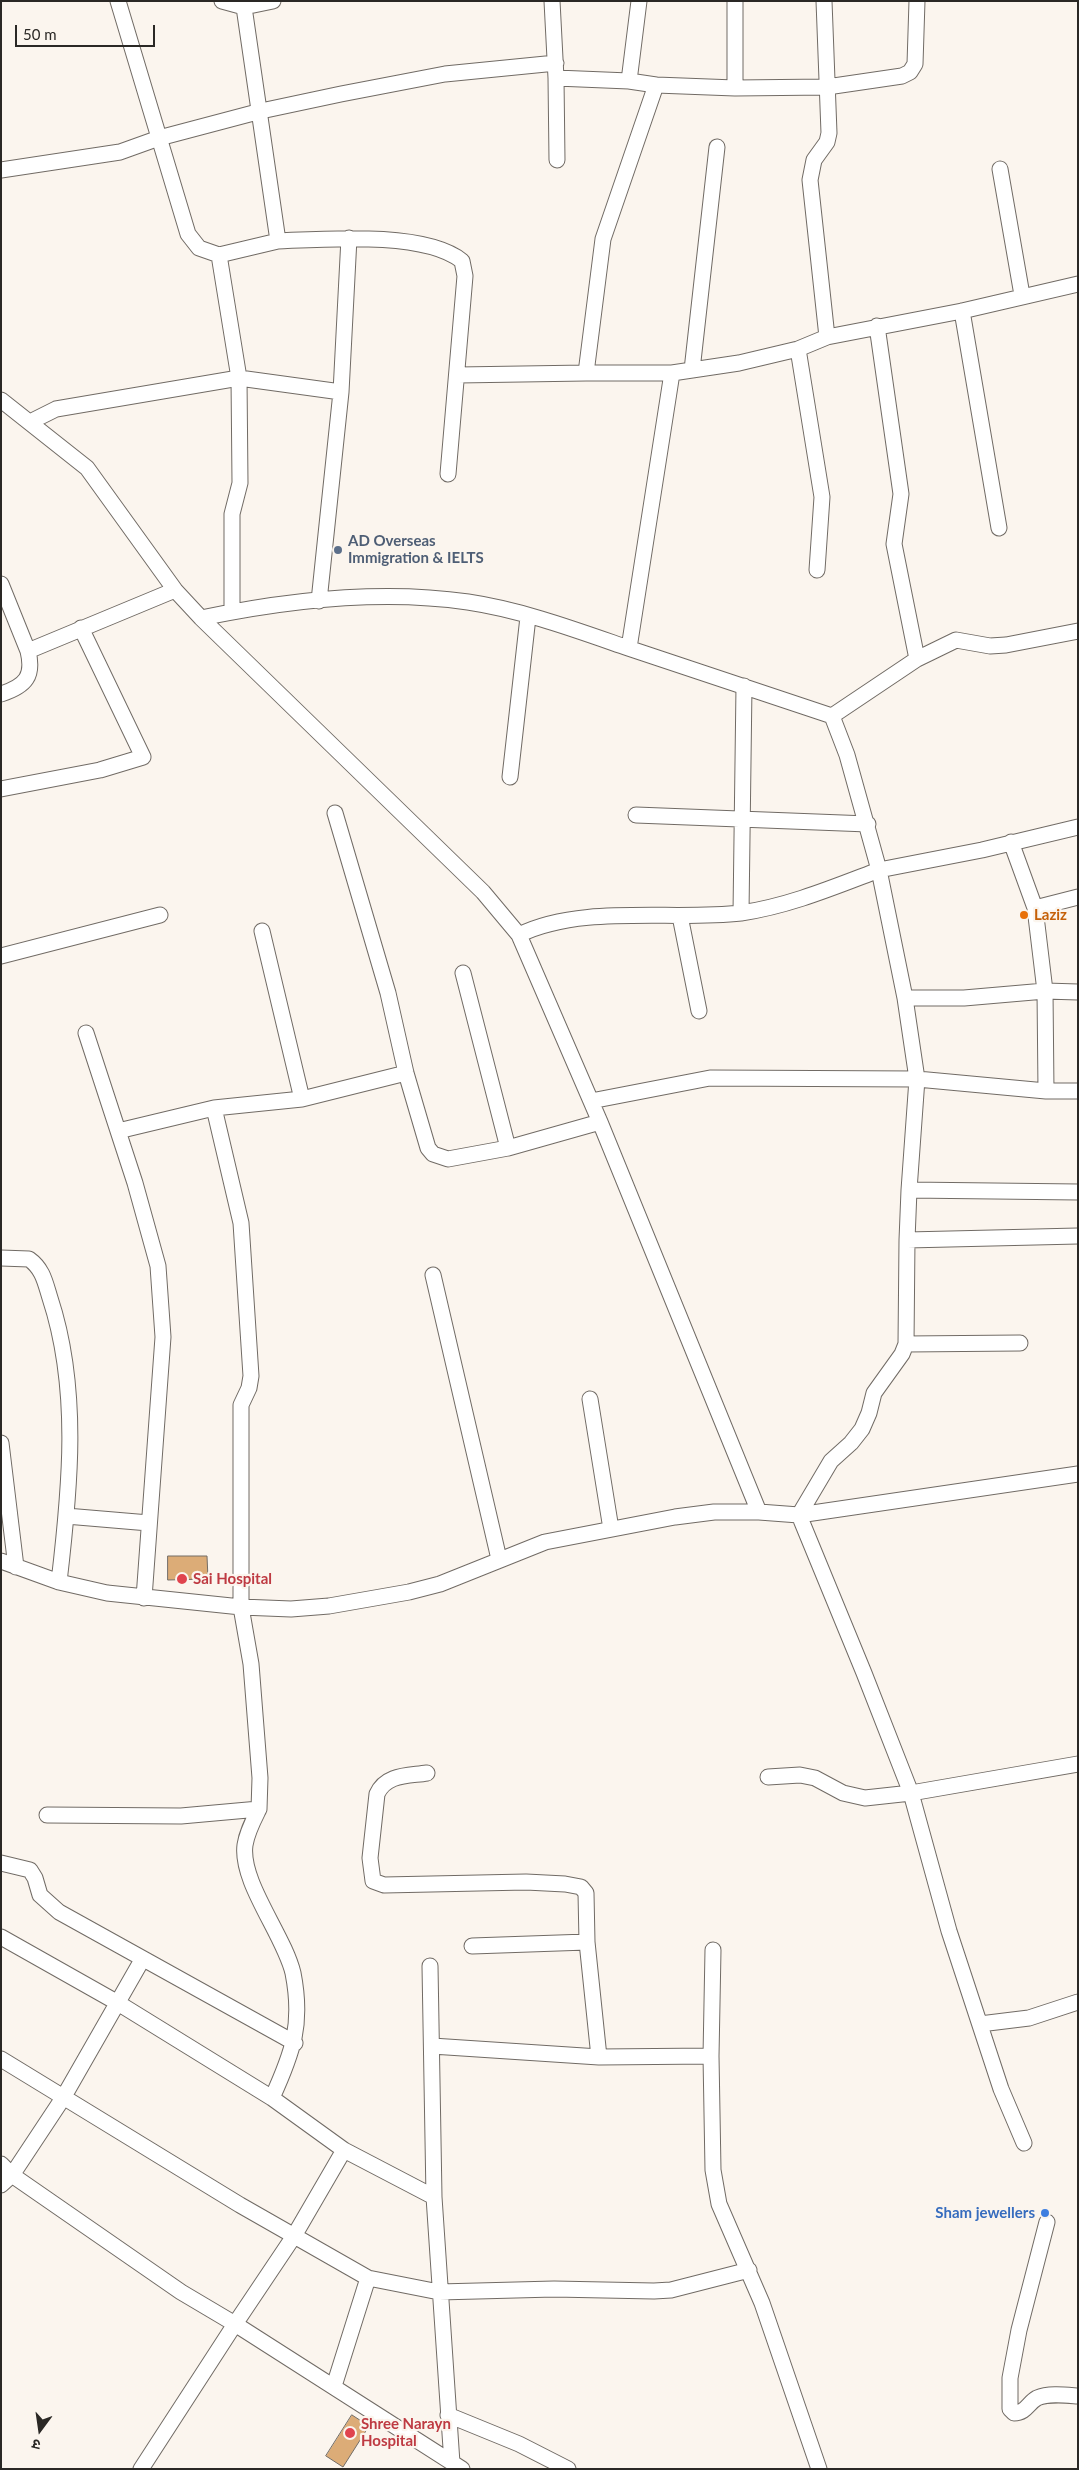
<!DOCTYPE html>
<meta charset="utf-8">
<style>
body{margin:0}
#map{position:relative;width:1079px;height:2470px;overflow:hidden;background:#fbf5ee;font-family:Lato,"Noto Sans Devanagari",sans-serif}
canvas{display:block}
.frame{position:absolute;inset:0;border:2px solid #2a2825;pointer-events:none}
.north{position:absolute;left:15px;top:2405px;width:50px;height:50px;-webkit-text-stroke:4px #fbf5ee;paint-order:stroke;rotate:194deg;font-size:14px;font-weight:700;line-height:20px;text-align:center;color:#2a2825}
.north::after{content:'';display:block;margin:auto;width:18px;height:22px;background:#2a2825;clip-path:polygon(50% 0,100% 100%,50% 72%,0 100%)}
.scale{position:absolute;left:15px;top:25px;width:140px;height:22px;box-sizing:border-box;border:2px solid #2a2825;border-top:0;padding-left:6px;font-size:15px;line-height:18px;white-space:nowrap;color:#2a2825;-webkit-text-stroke:4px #fbf5ee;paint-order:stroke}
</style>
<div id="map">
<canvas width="1079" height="2470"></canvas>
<div class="frame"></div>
<div class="north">उ</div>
<div class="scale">50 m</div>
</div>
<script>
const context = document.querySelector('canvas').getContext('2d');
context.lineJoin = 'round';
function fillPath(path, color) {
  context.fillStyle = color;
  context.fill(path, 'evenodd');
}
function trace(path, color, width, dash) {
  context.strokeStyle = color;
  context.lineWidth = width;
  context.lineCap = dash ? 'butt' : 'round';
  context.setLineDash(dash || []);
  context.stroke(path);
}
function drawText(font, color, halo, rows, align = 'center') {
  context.font = font + ' Lato,sans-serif';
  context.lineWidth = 4.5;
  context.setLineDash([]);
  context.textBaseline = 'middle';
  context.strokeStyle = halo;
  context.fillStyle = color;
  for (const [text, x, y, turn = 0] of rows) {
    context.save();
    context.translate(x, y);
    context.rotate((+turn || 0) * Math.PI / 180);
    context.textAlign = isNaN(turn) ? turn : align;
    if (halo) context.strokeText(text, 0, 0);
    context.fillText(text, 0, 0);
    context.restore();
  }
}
const building = new Path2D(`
 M168,1556H207L208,1579L168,1580Z
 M352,2415L369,2426L343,2467L326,2456Z`);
const street = new Path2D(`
 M118,1L188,234L199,248L219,255L278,241L244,7
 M222,1L244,7L273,1
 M552,1L556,78L557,160
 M824,1L829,133L827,142L814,160L810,180L827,337
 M556,78L629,81L656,85L603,239L586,373H672L739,363L798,349L827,337L962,311L1078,284
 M629,81L639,1
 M656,85L735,88L827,87L902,76L910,72L915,64L917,1
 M735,88V1
 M1000,169L1022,295
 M1,170L120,152L159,138L261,111L341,94L445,74L556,63
 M278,241C325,239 425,231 462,261L465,276L448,474
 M219,255L239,378L240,483L232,514V611
 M962,311L999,528
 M877,326L901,494L894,544L917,659
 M798,349L822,497L817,570
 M692,370L717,147
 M458,375L586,373
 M1,400L87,468L175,590L201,618L483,892L519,935L600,1122L759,1512
 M30,422L56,409L239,378L341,392
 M1,584L28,651
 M319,601L341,392L349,238
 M201,618C287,600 381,589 468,602C522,610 576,630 628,648C696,670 764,693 832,716L847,755L879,870C834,887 789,906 741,913C673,921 581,904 519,935
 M629,648L672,373
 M1,694C26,686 34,676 28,651L175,590
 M832,716L917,659L956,640L990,646L1006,645L1078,631
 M510,777L528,617
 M1,789L100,770L143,757L81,628
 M335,813L388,993L406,1073L428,1148L433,1154L448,1159L508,1148L600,1122
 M636,815L868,824
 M1078,827L982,850L879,870L905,998H964L1045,991L1078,992
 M1011,842L1035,908L1045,991L1046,1091
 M1035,908L1078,897
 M741,913L744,686
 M680,916L699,1011
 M262,931L302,1099
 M1,956L160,915
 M463,973L508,1148
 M905,998L917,1079L1046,1091H1078
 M86,1033L135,1183L158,1266L163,1337L144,1598
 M591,1101L710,1078L917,1079L909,1190L1078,1192
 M118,1131L214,1108L302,1099L406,1073
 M909,1190L907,1240L1078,1236
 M907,1240L906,1344L902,1354L874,1393L869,1413L862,1429L851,1443L831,1461L799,1515L864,1673L911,1793L949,1931L1001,2089L1024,2143
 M1,1258L29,1259C43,1269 45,1282 50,1298C80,1389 70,1489 59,1582
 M433,1275L499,1559
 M906,1344L1020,1343
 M590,1399L611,1529
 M1,1443L16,1567
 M66,1516L149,1523
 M1,1561L59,1582L107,1593L241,1607L291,1609L329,1606L409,1592L440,1584L545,1542L675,1517L714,1512H759L799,1515L1078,1474
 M427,1773C408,1776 386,1774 377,1794L370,1858L373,1881L384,1885L526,1882L565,1884L581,1887L586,1893L587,1942L599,2057L711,2056
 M768,1777L800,1775L815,1778L843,1793L865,1798L911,1793L1078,1764
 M259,1809C253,1821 247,1832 245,1845C240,1882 284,1935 293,1973C303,2024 293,2052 272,2098
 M47,1815L181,1816L259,1809L260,1778L251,1664L241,1607V1405L249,1388L251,1376L241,1223L214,1108
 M1,1863L30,1870L35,1878L40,1895L59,1912L295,2043
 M1,1937L118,2003L272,2098L344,2150L434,2197
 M472,1946L587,1942
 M713,1950L711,2056L713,2170L719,2204L762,2303L819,2469
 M430,1966L434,2197L452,2463
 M980,2024L1029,2018L1078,2002
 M432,2046L599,2057
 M1,2059L240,2205L368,2278L334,2386
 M1,2164L12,2175L181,2292L235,2324L294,2236L344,2150
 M1,2185L12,2175L63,2098L142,1960
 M1047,2222L1019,2330L1010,2378V2409L1014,2413C1026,2413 1028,2403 1037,2398C1049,2393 1065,2395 1078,2396
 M368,2278L439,2292L554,2289L654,2291L671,2290L749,2270
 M448,2415L519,2444L568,2469
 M141,2469L235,2324L462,2469`);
const markers = [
 [338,550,5,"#5c6f8a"],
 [1024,915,5,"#e8710a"],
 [182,1579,6,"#e0444e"],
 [1045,2213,5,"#3f7fe0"],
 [350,2433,6,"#e0444e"]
];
const serviceNames = [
 ["AD Overseas",348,541],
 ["Immigration & IELTS",348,558]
];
const foodNames = [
 ["Laziz",1034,915]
];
const healthNames = [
 ["Sai Hospital",193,1579],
 ["Shree Narayn",361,2424],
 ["Hospital",361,2441]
];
const shopNames = [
 ["Sham jewellers",1035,2213]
];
fillPath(building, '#dcac77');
trace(building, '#726c66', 1);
trace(street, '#716b65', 17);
trace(street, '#fff', 15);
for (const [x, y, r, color] of markers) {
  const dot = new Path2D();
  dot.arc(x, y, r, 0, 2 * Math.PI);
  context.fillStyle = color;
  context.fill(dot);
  trace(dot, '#fbf5ee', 2);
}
drawText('bold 15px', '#4e5e75', '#fbf5ee', serviceNames, 'left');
drawText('bold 15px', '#c56008', '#fbf5ee', foodNames, 'left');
drawText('bold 15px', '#be3a42', '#fbf5ee', healthNames, 'left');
drawText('bold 15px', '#366cbe', '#fbf5ee', shopNames, 'right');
</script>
